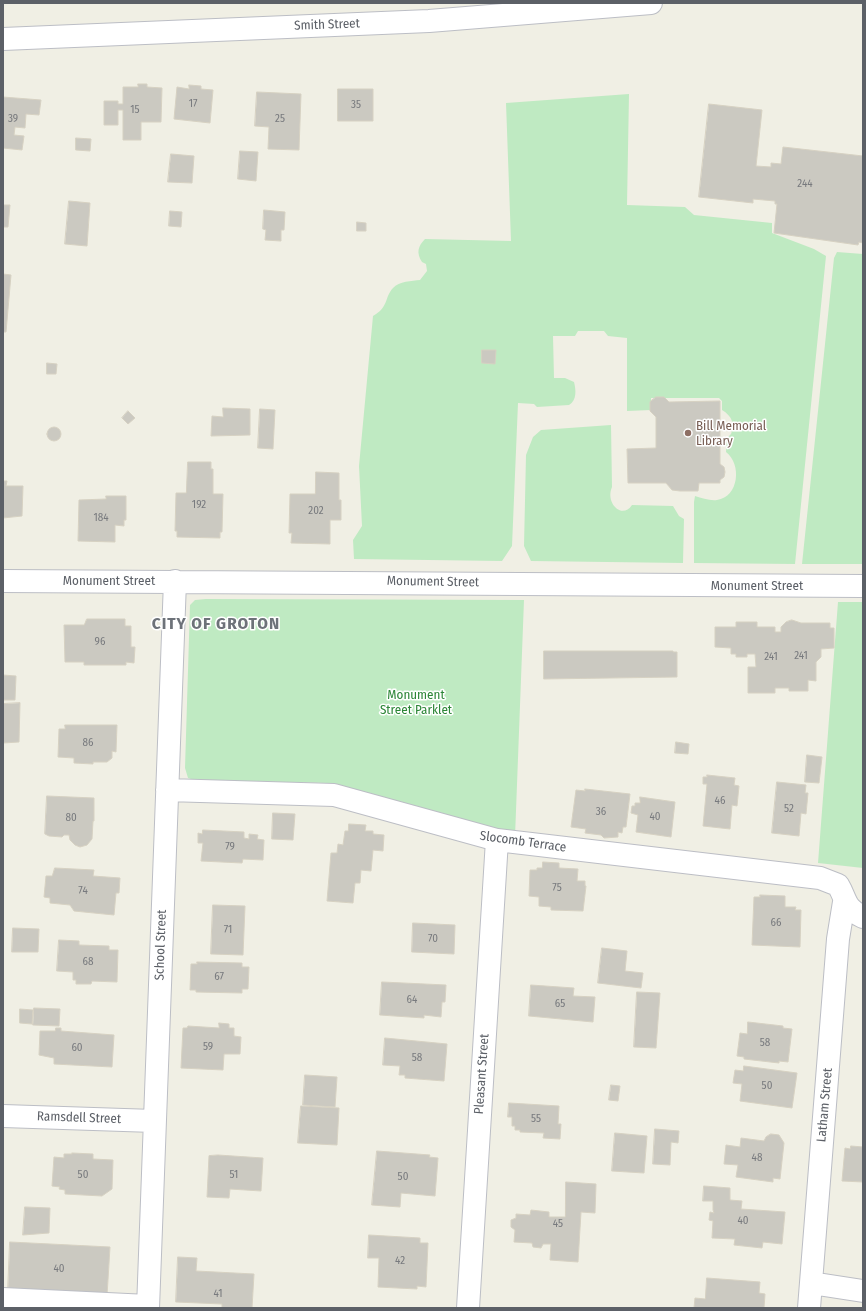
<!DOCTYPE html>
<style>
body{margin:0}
#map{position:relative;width:866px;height:1311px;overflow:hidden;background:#f0efe4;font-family:"Fira Sans Condensed",sans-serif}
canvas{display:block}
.frame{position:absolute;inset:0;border:4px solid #5c6067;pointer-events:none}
</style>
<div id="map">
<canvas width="866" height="1311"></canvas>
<div class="frame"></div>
</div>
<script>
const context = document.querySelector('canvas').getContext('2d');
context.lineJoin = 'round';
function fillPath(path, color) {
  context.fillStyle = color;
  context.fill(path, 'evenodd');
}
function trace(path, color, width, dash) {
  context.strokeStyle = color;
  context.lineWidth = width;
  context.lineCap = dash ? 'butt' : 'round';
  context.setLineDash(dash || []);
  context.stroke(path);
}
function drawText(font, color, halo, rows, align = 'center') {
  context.font = font + ' "Fira Sans Condensed",sans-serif';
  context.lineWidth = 3;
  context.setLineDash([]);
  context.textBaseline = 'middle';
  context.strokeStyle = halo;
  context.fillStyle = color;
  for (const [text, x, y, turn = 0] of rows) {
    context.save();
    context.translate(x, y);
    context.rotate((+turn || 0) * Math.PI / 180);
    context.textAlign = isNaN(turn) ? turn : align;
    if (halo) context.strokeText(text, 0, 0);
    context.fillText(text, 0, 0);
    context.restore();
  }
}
const green = new Path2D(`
 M629,94L627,205L685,207L694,215L772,223V233L814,249L826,256L795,564L694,563V502L695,496C702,498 710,501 717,500C739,497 742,464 726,452L727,438L731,434C735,424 732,416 722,410V401L719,398H651V410L627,411V338L608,336L604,331H578L575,336H553L554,378H565L574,382C576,390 577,400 569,405L537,407L534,404L518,403L512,546L502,561L354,559L353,540L362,526L359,466L373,316C389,307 384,298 393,288C399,281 412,281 420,280L427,271L426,264L422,262C416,253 418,246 425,239L511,241L506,103Z
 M837,252L863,254V564H802L834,258Z
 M611,425L612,487C605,503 622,520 632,505L673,506L679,516L684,519L683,563L531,561L524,546L526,455L533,437L541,430Z
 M206,599L524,600L515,837L328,783L194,780L188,778L185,768L190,605L195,600Z
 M838,602H863V868L818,863Z`);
const building = new Path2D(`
 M138,84H147V87L162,88L161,122H141V140H123V110H118V125H104V101H118V104H123V87H138Z
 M189,85L201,86V89L213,90L210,123L174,119L177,87L189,89Z
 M338,89H373V121H338Z
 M257,92L301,94L299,150L268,149L269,127L255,126Z
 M3,97L41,100L39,115L26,114L25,128L15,127L14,135L24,136L22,150L3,148Z
 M709,104L762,110L756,166L771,167V163L781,164L783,147L863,156V243L859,242L858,245L774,233L777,204H775V201L753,199V203L699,197Z
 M76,138L91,139L90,151L76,150Z
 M240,151L258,152L256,181L238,179Z
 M171,154L194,156L192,183L168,182Z
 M69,201L90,203L87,246L65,244Z
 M3,205H10L8,227H3Z
 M264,210L285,212L284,230H281V241L265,240L266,230L263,229Z
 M170,211L182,212L181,227L169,226Z
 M357,222L366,223V231H357Z
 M3,274L11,275L6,332H3Z
 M482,350H496L495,364L482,363Z
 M47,363L57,364L56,374H47Z
 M656,397H664L669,402L720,401V464L724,467L725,472L724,477L720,480V483H699L698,491H680L672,490L666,483H628L627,449L656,448V417L650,411V402Z
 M223,408L250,409V435L211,436L212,416L223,417Z
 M260,409L275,410L273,449L258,448Z
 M128,411L135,418L128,424L122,418Z
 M47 434a7 7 0 1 1 14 0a7 7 0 1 1-14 0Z
 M188,462H211V469H213V494H223L222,532H220V538L177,537V531H175L176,493H186Z
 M316,472L339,473V500H341V520H330V544L291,543L292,533H289L290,494H315Z
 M3,481H7L6,486H23L22,516L3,518Z
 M106,496H126V520H124V526L115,525V542L78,541L79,500L106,499Z
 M87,619H125V626H131V647H135L134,663L126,662V665H84V662H65L64,625H84Z
 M792,620L801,623H830V628H834V648L821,649V657L816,662V681L808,680V691H789V688H775V693H748V667H756L755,654H747V657H736V654H731V648L715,647V627H736V622H757V627H775V632H781V627L786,622Z
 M544,651H673V652H677V677L544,679Z
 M3,675L16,676L15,700H3Z
 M20,703L19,742L3,743V704Z
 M65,725H117L116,752L112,751V758L107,762H93V764L74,763V758L58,757L59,729H65Z
 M676,742L689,744L688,754L675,753Z
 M807,755L822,757L819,783L805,782Z
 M707,775L735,778L734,785L739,786L737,806L732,805L730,829L703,826L707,784H703V777H707Z
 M777,782L806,785L805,793H808L806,814L801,813L799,836L772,833Z
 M585,789L630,794L626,827H623L622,833L618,832V837L604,838L601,835L585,833L586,829L571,827L576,790L585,791Z
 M47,796L94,798V821H93L92,839L87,845L80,847L75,845L70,840L69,835H64L62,837L49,836L45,834Z
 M640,797L675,802L671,837L636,832L638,815L631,813L632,806H635V803H640Z
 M273,813L295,814L293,840L272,839Z
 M349,824L366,825L365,831H373V834L384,835L383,851L373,850L371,871L361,870L360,883H355L353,903L327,901L331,853H337L338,844L343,845L345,831H348Z
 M203,830L244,832V838L249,839V834L258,835L257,839L264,840L263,860L243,859L242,863L201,861L203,843H198V833L202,834Z
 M543,862L559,863V868L578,869L577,881H585V886H586L583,911L551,910V907L539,906V897L529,896L530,870H537V868H542Z
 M55,868L94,870L93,876L120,878L119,893H116L114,915L74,911L70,905L50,903V898L44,897L46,876H52Z
 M760,895L785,896V907H796L795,910H801L800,947L752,945L754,897H760Z
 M213,905L245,906L243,955L211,954Z
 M413,923L455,925L454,954L412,952Z
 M13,928L39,929L38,952H12Z
 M59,940L79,941V945L109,946V950H118L117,982L92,981L91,984H76V980H73V972L57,971Z
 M602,948L627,951L625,971L643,973L641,988L598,983Z
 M197,962L242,963V967H249L248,989H242V993L196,992V990H190L191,964H197Z
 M382,982L446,985L445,1002H442L441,1017L424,1015V1018L380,1015Z
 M531,985L574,988L573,996L595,997L593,1022L529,1016Z
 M637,992L660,993L656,1048L634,1047Z
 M34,1008L60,1009L59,1026L33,1025Z
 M20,1009L33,1010L32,1024L20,1023Z
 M748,1022L783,1026V1028L792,1029L788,1062L779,1061V1063L744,1059V1057L737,1056L740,1033L747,1034Z
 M219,1023L229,1024V1028H234V1036L241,1037L240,1054H224L223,1070L181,1068L183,1028H187L188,1026L219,1028Z
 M56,1028H61V1031L114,1035L112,1067L54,1064V1058L39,1055L40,1031H55Z
 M385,1038L447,1044L444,1081L405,1078V1075H399L400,1066L383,1065Z
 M744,1066L797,1073L792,1108L740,1101L742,1084L733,1083L735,1070L743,1071Z
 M305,1075L337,1077L335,1107L303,1105Z
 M611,1085L620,1086L618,1101L609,1100Z
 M509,1103L559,1106L558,1124H561L560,1139L543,1138L544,1133L520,1132V1130H515V1126H512V1117H508Z
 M301,1106L339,1108L337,1145L298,1143Z
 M655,1129L679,1131L678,1143L671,1142L670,1165L653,1164Z
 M615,1133L647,1136L644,1173L612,1171Z
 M771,1134L779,1135L784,1143L780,1179L773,1178V1182L736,1177L738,1165L724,1164L726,1145L740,1147L741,1138L764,1141L766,1137Z
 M851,1146L863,1147V1182L842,1181L845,1148L850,1149Z
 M377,1151L430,1155L429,1157L438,1158L435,1196L401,1193L400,1207L372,1205Z
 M72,1153L93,1154V1159L113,1160L112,1189L102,1196L65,1194V1190L59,1189L60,1187L52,1186L54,1157L64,1158V1154H72Z
 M218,1155L263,1158L261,1191L230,1189L229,1198L207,1197L209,1156Z
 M566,1182L596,1184L595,1213L581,1212L578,1262L550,1260L551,1244H543L541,1248L533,1247L532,1243L514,1242L515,1230L511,1227V1220L516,1218V1214L530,1215L531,1210L549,1212V1217H565Z
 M704,1186L730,1188V1200L742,1201L741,1209L785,1212L782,1244L763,1242L762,1248L734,1245L735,1239L712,1238L713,1221L709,1220L710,1212L714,1213L713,1210V1201H703Z
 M25,1207L50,1208L49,1233L23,1235Z
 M369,1235L420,1238V1243H428L426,1287L417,1286V1289L378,1287L379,1258H368Z
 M10,1242L110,1247L107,1296L8,1291Z
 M178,1257L197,1258L196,1271L254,1274L252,1308H222V1304L176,1302Z
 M707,1278L760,1282L759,1293L765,1294L764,1308H694L695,1298L705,1299Z`);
const minor = new Path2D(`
 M3,39L429,21L651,3
 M3,581L863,586
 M167,790L334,795L497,840L820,878L838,885C847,900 844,908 863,917
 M3,1116L154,1121
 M811,1283L863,1291
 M3,1299L148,1306
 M148,1308L175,581
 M468,1308L497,840
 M809,1308L838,939L844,902`);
const markers = [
 [688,433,4,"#8d6e63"]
];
const numberNames = [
 ["17",193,104],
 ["35",356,105],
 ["15",135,110],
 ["39",13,119],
 ["25",280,119],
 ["244",805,184],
 ["192",199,505],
 ["202",316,511],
 ["184",101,518],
 ["96",100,642],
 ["241",801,656],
 ["241",771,657],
 ["86",88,743],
 ["46",720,801],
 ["52",789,809],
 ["36",601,812],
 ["40",655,817],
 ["80",71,818],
 ["79",230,847],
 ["75",557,888],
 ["74",83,891],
 ["66",776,923],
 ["71",228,930],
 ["70",433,939],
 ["68",88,962],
 ["67",219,977],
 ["64",412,1000],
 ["65",560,1004],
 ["58",765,1043],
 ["59",208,1047],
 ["60",77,1048],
 ["58",417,1058],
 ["50",767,1086],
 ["55",536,1119],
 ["48",757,1158],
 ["50",83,1175],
 ["51",234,1175],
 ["50",403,1177],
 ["40",743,1221],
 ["45",558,1224],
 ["42",400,1261],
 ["40",59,1269],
 ["41",218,1294]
];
const streetNames = [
 ["Smith Street",327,25,-2],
 ["Monument Street",109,581],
 ["Monument Street",433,582,1],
 ["Monument Street",757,586],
 ["Slocomb Terrace",523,842,8],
 ["School Street",161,945,-88],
 ["Pleasant Street",482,1074,-86],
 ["Latham Street",825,1105,-85],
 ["Ramsdell Street",79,1118,2]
];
const educationNames = [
 ["Bill Memorial",696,426],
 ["Library",696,441]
];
const parkNames = [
 ["Monument",416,695],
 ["Street Parklet",416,710]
];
const districtNames = [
 ["CITY OF GROTON",216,624]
];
fillPath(green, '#bfeac2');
fillPath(building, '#cbc9c1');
trace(building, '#d6d1c2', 1);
trace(minor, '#bcbec5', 24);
trace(minor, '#fff', 22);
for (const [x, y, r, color] of markers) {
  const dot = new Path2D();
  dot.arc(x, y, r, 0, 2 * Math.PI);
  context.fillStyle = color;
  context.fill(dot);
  trace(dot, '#fff', 1.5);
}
drawText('11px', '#787a7e', null, numberNames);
drawText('13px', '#5c6067', '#fff', streetNames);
drawText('13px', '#785e54', '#fff', educationNames, 'left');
drawText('13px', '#2c8637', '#fff', parkNames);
context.letterSpacing = '1px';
drawText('bold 17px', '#6d7279', '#fff', districtNames);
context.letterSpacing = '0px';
</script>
